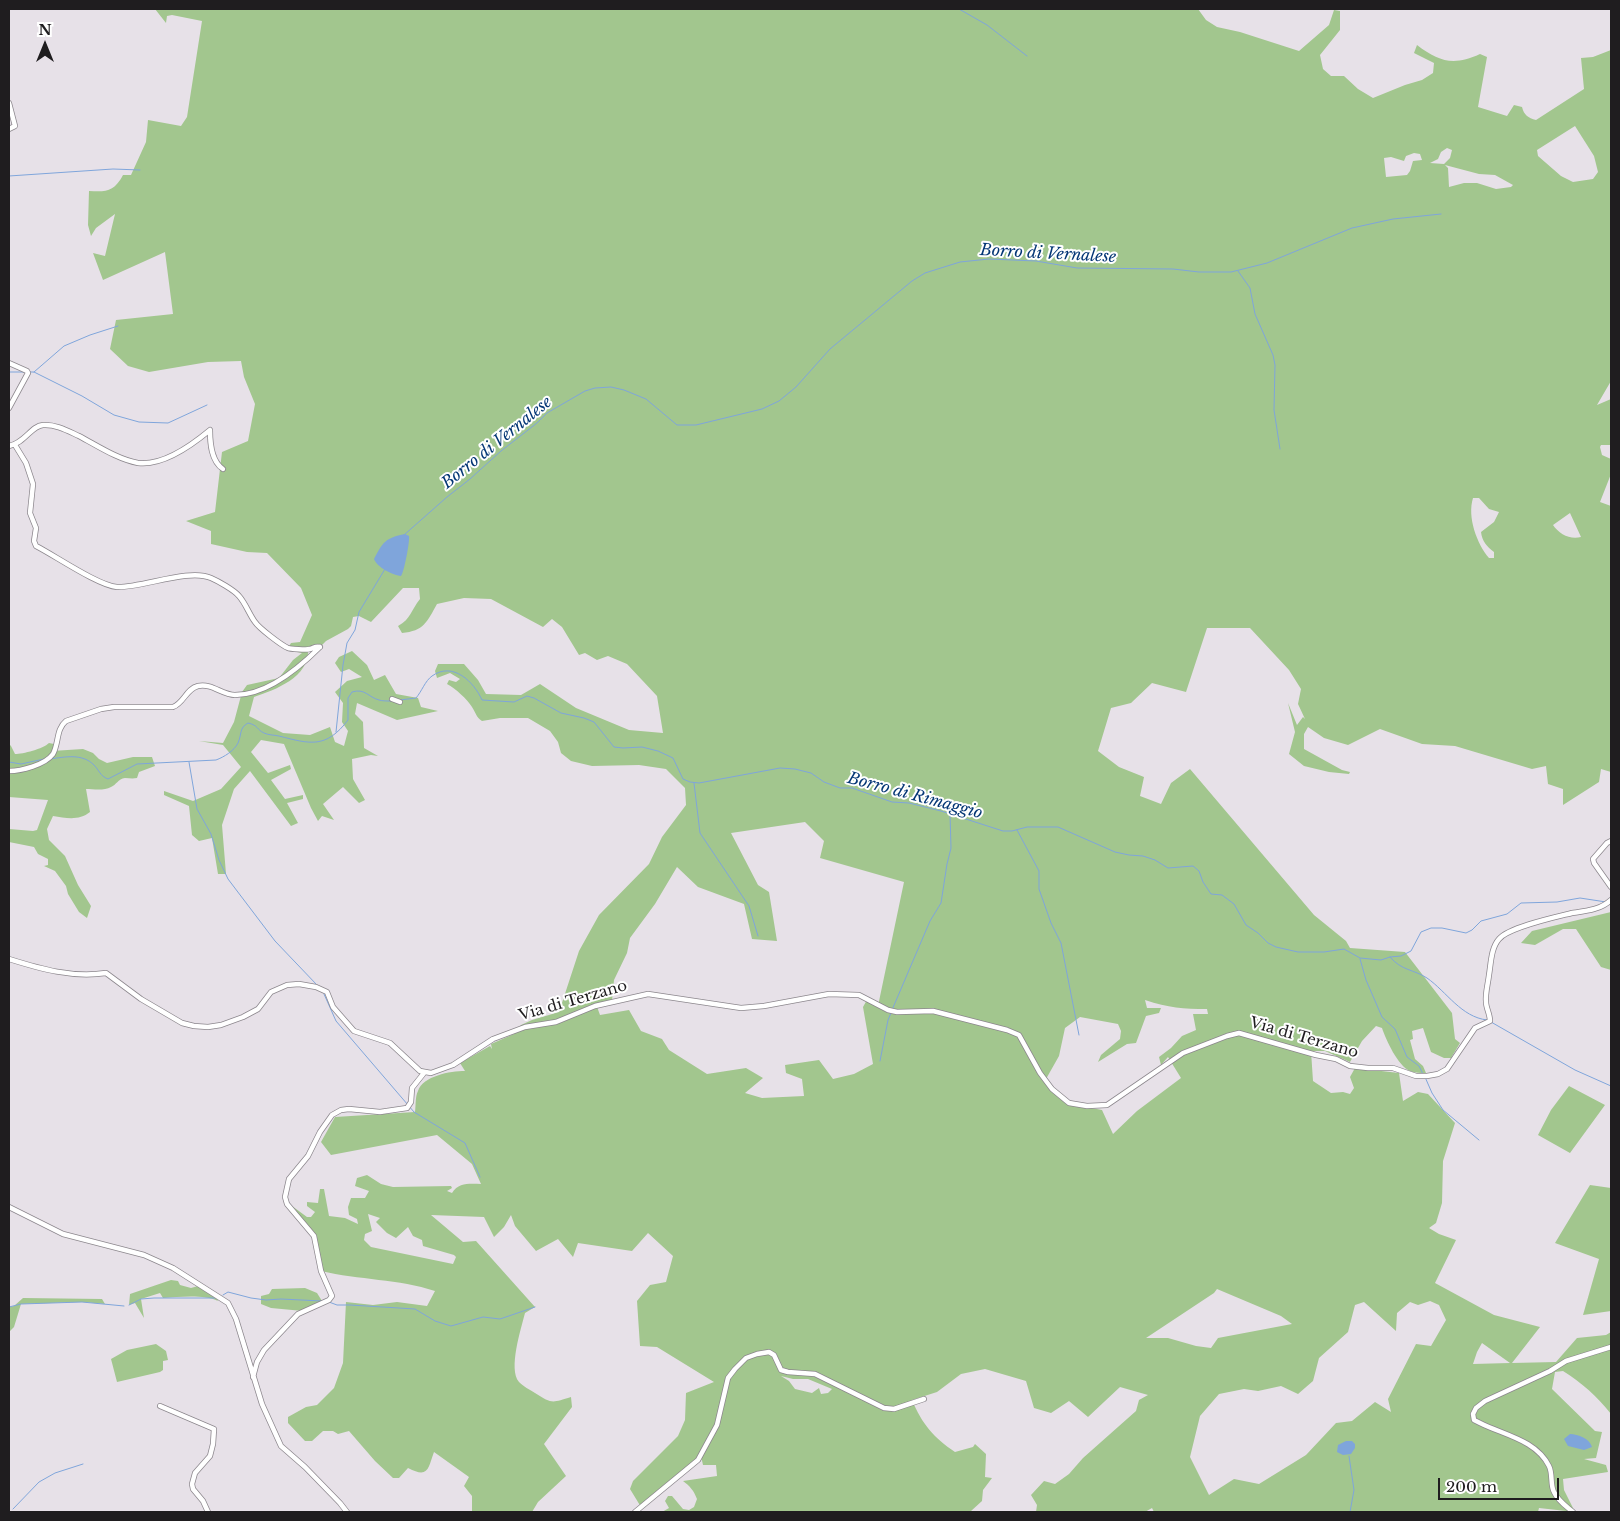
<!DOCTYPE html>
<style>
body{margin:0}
#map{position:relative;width:1620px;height:1521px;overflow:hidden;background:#e7e1e8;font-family:"Libre Baskerville",serif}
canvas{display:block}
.frame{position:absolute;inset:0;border:10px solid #1f1d1f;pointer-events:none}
.north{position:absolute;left:20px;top:20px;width:50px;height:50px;-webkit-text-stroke:4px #fff;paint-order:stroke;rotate:0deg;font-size:14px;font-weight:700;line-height:20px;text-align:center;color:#1f1d1f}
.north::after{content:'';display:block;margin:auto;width:18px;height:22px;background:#1f1d1f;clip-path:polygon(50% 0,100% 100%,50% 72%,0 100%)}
.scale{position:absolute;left:1438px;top:1478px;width:121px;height:22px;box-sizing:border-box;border:2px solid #1f1d1f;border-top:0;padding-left:6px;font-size:15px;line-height:18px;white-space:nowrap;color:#1f1d1f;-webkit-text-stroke:4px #fff;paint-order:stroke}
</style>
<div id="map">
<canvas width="1620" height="1521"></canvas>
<div class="frame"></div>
<div class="north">N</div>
<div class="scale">200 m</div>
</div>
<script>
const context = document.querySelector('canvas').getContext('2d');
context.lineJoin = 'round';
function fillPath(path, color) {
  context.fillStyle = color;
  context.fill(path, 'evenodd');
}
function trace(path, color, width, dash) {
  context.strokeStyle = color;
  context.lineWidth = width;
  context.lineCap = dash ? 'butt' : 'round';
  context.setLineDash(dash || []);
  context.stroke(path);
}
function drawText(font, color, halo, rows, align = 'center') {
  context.font = font + ' "Libre Baskerville",serif';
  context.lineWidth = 4;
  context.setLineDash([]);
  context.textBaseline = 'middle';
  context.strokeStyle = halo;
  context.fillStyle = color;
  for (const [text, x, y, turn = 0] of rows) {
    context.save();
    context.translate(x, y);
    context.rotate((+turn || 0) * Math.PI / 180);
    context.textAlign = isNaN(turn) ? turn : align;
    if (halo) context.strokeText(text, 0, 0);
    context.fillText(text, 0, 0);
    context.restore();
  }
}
const green = new Path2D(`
 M155,9H1198L1206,20L1217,27L1240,32L1299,51L1329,25L1334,10L1340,11V30L1320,55L1323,69L1331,76H1344L1358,89L1373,98L1405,85L1422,80L1433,73L1434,63L1414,53L1417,45C1439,62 1454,66 1480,54L1487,57L1478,107L1507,116L1514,105L1522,107C1524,115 1528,118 1536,120L1584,89L1581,58L1593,57L1611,50V381L1597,405L1611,399V445H1601L1600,447L1602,455L1611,459V474L1600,502L1611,506V772L1601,769L1599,782L1563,805V789L1548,784L1546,766L1532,769L1455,746L1422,744L1380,729L1348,745L1324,738L1308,727L1304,734V749L1342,770L1350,772L1349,774L1329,772L1304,766L1289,754L1295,732L1288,703L1297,725L1303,717L1305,719L1298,704L1301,689L1289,670L1250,628H1207L1186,692L1152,683L1131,703L1111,708L1098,751L1119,767L1144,777L1140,796L1161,804L1171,783L1190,769L1314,915L1346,941L1350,948L1405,952L1452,1013L1455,1039L1460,1043L1451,1058H1444L1431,1052L1423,1028L1412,1031L1413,1039L1410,1040L1415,1059L1423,1066L1426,1073C1422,1073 1415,1073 1410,1071C1398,1066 1386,1040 1382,1028L1376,1026L1362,1041L1350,1062L1325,1051H1311L1313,1081L1331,1093L1343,1092L1350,1094L1354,1088L1350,1077L1355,1068L1399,1073L1403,1101L1418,1092L1428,1094L1455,1123L1443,1161L1442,1203L1436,1223L1429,1228L1439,1234L1456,1240L1435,1283L1494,1315L1540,1327L1512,1363L1556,1362L1577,1338L1606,1335L1611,1332V1414C1597,1396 1582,1383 1563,1371L1555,1372L1552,1389L1595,1431L1602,1432L1596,1458L1584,1459L1606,1465L1608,1472L1563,1479L1564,1490L1575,1512L1539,1508L1538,1512H1154L1152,1508L1145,1512H1036L1037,1505L1031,1495L1044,1481L1055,1484L1069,1474L1083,1458L1136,1411L1139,1400L1148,1395L1120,1387L1088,1417L1069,1401L1051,1413L1034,1408L1026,1381L985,1369L961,1374L937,1392L912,1400C922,1424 934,1438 955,1452L973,1447L975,1444L986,1454L985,1477L992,1478L983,1490L982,1501L971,1511L662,1512L669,1508L665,1501L668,1496H672L683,1509L689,1510L694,1507L697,1499C694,1491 690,1486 683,1481L717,1476L716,1465H703L701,1456L641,1507L630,1489L633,1481L678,1436L685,1420L686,1393L714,1382L657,1347L640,1346L637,1301L650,1285L666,1282L673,1256L648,1233L632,1251L578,1243L573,1257L558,1239L536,1251L515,1226L511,1215L504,1227L494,1237L484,1217L431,1215L463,1242L476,1241L535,1307L525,1313C521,1329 508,1369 519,1382C523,1386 530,1390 535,1393C552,1404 552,1403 571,1397L572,1407L544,1444L566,1476L538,1502L532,1512H472V1496L464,1486L469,1477L434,1452C428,1468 429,1479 408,1468L399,1478H393L375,1461L349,1431L338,1434L333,1431H323L312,1441H305L288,1423V1417L306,1407L317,1405L334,1388L343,1363L346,1302L373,1305L397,1302L427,1306L435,1291C399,1279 359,1280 321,1271L314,1236L292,1211V1206L307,1217H311L315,1212L307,1206V1202L318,1203L320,1189H324L329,1216L345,1218L358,1224L357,1219L349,1215L348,1207L351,1198H365L369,1191L355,1186L357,1178L367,1175L381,1184L393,1187L451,1186L452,1188L447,1191L452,1193C459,1182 470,1184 481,1184L472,1164L437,1135L331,1155L321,1142L335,1117L415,1112C416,1105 415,1097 418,1091C423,1076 450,1071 465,1071L460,1063L490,1046L492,1049L491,1044L514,1034L521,1025L532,1020L559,1012L579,951L599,915L649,864L662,837L686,805L685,788L666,769L639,765L592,766L571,761L561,753L558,742L550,731L528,718H500L482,721C476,717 476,713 472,707C467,699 456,689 447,684L449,680L456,682L460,679L450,673L437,678L435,671L438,664H464L478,680L486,694L521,695L540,684L576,708L629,730L663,733L657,696L627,664L608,656L597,660L585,653L579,655L562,627L552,619L543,627L491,599L464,598L437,604C427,622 424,631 402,633L398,626C411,619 411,610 420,599L419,588H403L371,622L359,616L353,617L351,626L348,629L326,641L320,647L308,649C310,677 275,690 254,697L249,716L283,733L310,735L330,727L335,742L344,746L348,731L342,722L343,703L335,692L347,681L362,677L349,669L341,672L335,663L339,657L352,651L367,665L374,680L385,675L396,694L418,698L421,707L438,711L397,720L357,703L355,714L363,722L364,748L378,756L371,755L352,759L353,779L365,800L359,803L343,787L323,804L334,820L322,816L318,821L311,808L284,744L261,740L251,752L268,773L290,765L291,769L271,780L285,799L303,795V799L287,803L298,823L291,826L250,771L234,789L222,825L226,874H218L212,838L199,841L192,835L189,806L164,795V791L193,801L221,789L241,767L223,745L199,741L223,743L234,722L242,692L247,685L279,678L293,660L302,653L287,650L291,643L300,642L312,615L301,588L267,553L247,552L211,544V531L186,521L215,512L222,452L248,441L255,404L244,377L241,361L208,362L149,372L128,366L110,349L116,320L173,314L165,252L103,280L93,253L105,256L115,214L96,228L91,236L88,225L89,191C106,192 114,192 123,175H131L146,142L148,120L181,126L187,117L202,21L172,15L167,16L166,23ZM1575,126L1594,156L1598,172L1593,179L1573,182L1561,176L1538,156L1537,150ZM1447,148L1452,150L1450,158L1444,164L1430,163L1438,159L1441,152ZM1414,153L1420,154L1422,160L1413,161L1410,171L1407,175L1386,177L1384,158L1391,157L1404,161L1406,156ZM1445,165L1479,174L1495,175L1513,185L1511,187L1496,189L1477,183H1464L1449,187L1448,168ZM1473,498H1479L1489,509L1499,512L1494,522L1481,532C1482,541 1487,547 1494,552V558H1489C1477,544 1467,517 1473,498ZM1570,513L1581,537C1570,540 1559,534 1553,525ZM805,822L824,841L820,858L904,882L878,1006L868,998L863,1007L873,1064L854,1074L833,1079L819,1060L785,1065L786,1073L802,1079L804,1096L762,1098L745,1093L763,1078L746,1068L707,1074L669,1050L662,1039L641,1031L629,1010L600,1015L596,1004L612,1001L614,980L627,953L630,938L655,904L677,867L698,887L744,904L752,939L777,941L769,892L758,885L731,833ZM1145,1000C1169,1008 1183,1009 1207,1009L1208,1014H1193L1196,1030L1182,1036L1171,1048L1159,1057L1161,1065L1168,1057L1181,1078L1137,1111L1113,1134L1102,1110C1074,1105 1064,1101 1046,1079L1059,1056L1065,1028L1080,1017L1118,1024L1121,1031L1120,1039L1101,1055L1098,1062L1127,1044L1136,1043L1146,1016L1159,1013L1161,1008H1147ZM368,1214L380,1218L376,1222L387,1233L396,1238L408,1227L413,1236L422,1240L423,1246L454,1255L456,1257L453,1264L371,1247L364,1240L365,1234L372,1231ZM1217,1289L1281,1316L1292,1324L1218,1338L1211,1348L1196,1346L1168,1338H1146L1214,1293ZM1430,1301L1439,1305L1446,1320L1431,1346L1416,1344L1388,1399L1391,1412L1375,1402L1352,1421L1336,1423L1306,1455L1259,1484L1234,1479L1209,1495L1190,1457L1200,1416L1219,1394L1244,1389L1258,1391L1281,1386L1298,1394L1313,1381L1319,1358L1348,1332L1355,1305L1364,1302L1396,1331L1397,1313L1410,1302L1418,1305ZM1482,1343L1510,1363L1473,1364L1477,1352ZM781,1376L793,1379H808L832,1389L828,1393L821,1394L819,1388L812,1393L795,1389L789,1381Z
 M49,743L54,744L52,751L83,749L93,753L99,759L107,763L133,757H152L155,766L139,772L137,778C132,779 129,778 125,778C118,779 116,785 111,787C104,791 93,789 86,789L90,812C79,821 66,818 53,816L47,829L49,840L65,856L78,885L91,906L87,918L79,912L68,894L66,886L55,871L44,866L48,865V859L38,854L34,847L9,842V829L33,831L37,830L48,800L9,797V744L11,746L15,754C23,754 43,749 49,743Z
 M1611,912V970L1601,967L1576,929H1563L1535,945L1521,943L1532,931Z
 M1569,1086L1605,1105L1570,1153L1538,1135L1551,1110Z
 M1590,1185L1611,1188V1311L1583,1315L1599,1259L1555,1243Z
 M171,1280L178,1281L180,1285L191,1288L198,1286L217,1299L218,1301C204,1294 179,1297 163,1298L160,1293L141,1299L144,1318L135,1303L129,1305L130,1294Z
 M305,1288L317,1293L322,1301L303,1311L271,1308L261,1304V1296L269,1294L272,1289Z
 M23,1298L102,1299L105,1304L82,1302L21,1304L14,1327L9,1332V1307L14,1306Z
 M156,1344L166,1351L168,1360L163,1361V1370L160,1372L117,1382L111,1359L127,1350Z`);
const water = new Path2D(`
 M405,534L409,536C410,541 404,573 401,576C392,575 377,567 374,559C383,542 385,538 405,534Z
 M1570,1434C1578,1434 1590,1439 1592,1447L1584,1450L1568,1446L1564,1439Z
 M1346,1441H1352L1355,1444V1448L1351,1454L1343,1455L1337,1452L1338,1445Z`);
const stream = new Path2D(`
 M959,9L987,25L1027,56
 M9,176L113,169L140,170
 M1238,271L1250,288L1255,314L1273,355L1275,365L1274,410L1280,449
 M9,372H25
 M29,372H34L82,396L114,415L139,422L168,423L207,405
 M34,372L64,346L90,335L118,326
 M404,535L447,497L470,479L501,451L537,423L547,413L585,391L595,388L611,387L624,390L646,399L677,425H696L762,409L779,401L796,387L830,349L912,281L925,273L960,262L989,259L1036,261L1077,268L1173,269L1199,272H1231L1267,263L1352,228L1393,219L1441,214
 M400,700L416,698C422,691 425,681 432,676C453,661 474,682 482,700L514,702L527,696L534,698L561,713L584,718L594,722L614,747L623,748L642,747L658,751L673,758L683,779L690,782L699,783L780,768L795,769L811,773L824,782L840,788H852L892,802L909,803L941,811L1003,831H1012L1027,827H1058L1115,852L1129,855L1143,856L1155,860L1168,868L1193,866L1199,871L1203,882L1211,894L1222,895L1234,904L1246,925L1258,933L1268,943L1276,947L1298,952H1324L1344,949L1360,958L1381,960L1390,957L1401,956L1411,951L1421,932L1431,928H1442L1466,933L1472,930L1481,921L1507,914L1521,903L1557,902L1580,898L1606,902
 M336,732L343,665L347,643L355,630L359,612L385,569
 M50,759C65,757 82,753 94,765C99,770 100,776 108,779L137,764L216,760C224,757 234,751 238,743C242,734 239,728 248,723C258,725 257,730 264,733C268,735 274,735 279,736C310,744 326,749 348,720V698L352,692C365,688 368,697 379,700C382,701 387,701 391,701
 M9,762L21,764L44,759
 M189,762L197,809L211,834L219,860L228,879L275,941L317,985
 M694,783L700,833L749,906L758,936
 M1017,830L1039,871V889L1051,923L1061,943L1079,1035
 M1390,957C1402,971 1413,969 1427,978C1447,992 1461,1017 1487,1020
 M1360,959L1366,980L1382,1017L1395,1029L1407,1057L1419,1066L1423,1074
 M324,994L336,1021L414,1112L465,1143L480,1177
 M892,1010L930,921L941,903L947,864L951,848L950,814
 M1491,1022L1575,1070L1611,1086
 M880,1061L888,1020L891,1013
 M1425,1077L1432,1093L1443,1110L1479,1140
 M223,1295L228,1292L251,1298L266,1300L281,1299L322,1301
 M329,1302L337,1305H350L415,1309L435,1321L451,1326L483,1317L500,1319L535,1307
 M129,1305L141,1299L154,1298H215
 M9,1307L21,1304L82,1302L124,1306
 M1349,1456L1354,1490L1350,1512
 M13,1509L39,1482L55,1473L83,1464`);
const minor = new Path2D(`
 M9,103L15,126L9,129
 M9,363L27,371L28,373L9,408
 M15,445L26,463L33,484L30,513L36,528L34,541L36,546C54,555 99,586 117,587C142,588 189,568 211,578C218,581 234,590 239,596C246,604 249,614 255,622C259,628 281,645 288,648C290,649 307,650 310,649C314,648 315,646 320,647
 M9,446C25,443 31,426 43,425C56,424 68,431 79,436C98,446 117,459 138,463C162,466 192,445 210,430C210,443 211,461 223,469
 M392,699L400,702
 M9,771C21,771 45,765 53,754C59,743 56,729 66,721L101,709L114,707H173C184,703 186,689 198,686C212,683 222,695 235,695C267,695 299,668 320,647
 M1611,841L1607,843L1593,859L1594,863L1611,887
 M9,959C41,969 72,978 106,973L141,999L182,1023L194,1026L208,1027L221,1025L243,1017L258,1009L271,992L287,985L299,984L316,987L327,992L333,1007L354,1031L390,1043L420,1071L431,1073L453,1065L493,1039L525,1027L556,1022L595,1006L648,994L741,1008L764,1006L829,994L859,995L888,1010L897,1012L933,1011L1007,1030L1019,1035L1040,1073L1052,1089L1069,1103L1087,1106L1107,1105L1183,1053L1227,1036L1239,1033L1316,1055L1336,1059L1350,1066L1368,1068H1393L1416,1076H1427L1438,1074L1447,1069L1475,1028L1490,1021C1490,1014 1486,1008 1486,1002C1485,994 1488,984 1489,975C1491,963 1491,948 1499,939C1509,927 1556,917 1572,913C1586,911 1600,910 1611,900
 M9,1207L63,1234L144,1255L173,1268L228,1303L236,1319L262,1404L281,1446L305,1467L340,1503L347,1512
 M253,1377L257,1362L264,1350L298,1314L329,1300L332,1296L321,1271L314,1236L287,1204L285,1197L289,1179L308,1156L320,1132L332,1115L341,1110L349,1109L380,1112L407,1108L411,1102L412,1088L424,1073
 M160,1406L214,1429L213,1444L210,1456L195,1473L192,1484L193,1489L203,1501L208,1512
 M635,1512L698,1460L717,1425L728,1378L735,1369L746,1358L757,1354L769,1352L774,1355L781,1370L788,1372L815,1374L884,1408L894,1409L924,1399
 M1573,1512C1566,1506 1558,1501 1554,1492C1550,1485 1553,1474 1549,1466C1536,1440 1504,1435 1480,1423L1474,1420L1473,1414L1476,1408L1485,1401L1550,1371L1566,1361L1611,1347`);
const streetNames = [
 ["Via di Terzano",573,1001,-16],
 ["Via di Terzano",1304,1038,16]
];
const waterNames = [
 ["Borro di Vernalese",1048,254,3],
 ["Borro di Vernalese",497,443,-39],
 ["Borro di Rimaggio",915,796,15]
];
fillPath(green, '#a2c68e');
fillPath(water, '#7fa5db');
trace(stream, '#7fa5db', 1);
trace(minor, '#8c878d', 6);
trace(minor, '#fff', 4.5);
drawText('15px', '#1f1d1f', '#fff', streetNames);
drawText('italic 16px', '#043675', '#fff', waterNames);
</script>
